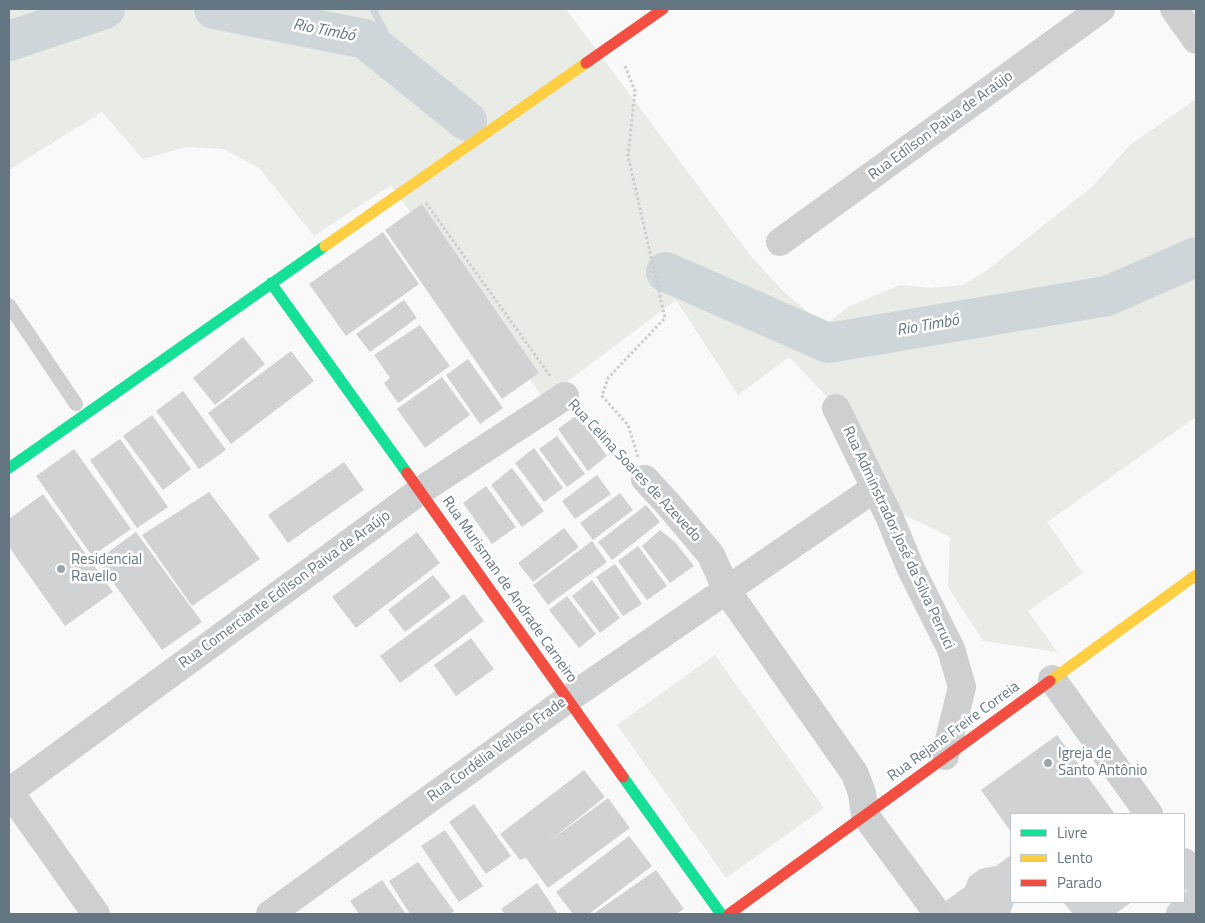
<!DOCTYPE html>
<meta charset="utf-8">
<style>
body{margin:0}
#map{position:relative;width:1205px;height:923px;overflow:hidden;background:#f9f9f9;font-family:"Titillium Web",sans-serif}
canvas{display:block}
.frame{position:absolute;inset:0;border:10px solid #657683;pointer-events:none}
.legend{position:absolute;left:1010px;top:813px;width:175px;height:90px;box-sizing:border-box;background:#fff;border:1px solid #c1c8cd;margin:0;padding:6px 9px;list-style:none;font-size:15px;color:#657683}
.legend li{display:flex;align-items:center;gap:10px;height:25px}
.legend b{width:25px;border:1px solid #c1c8cd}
</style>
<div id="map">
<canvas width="1205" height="923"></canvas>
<div class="frame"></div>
<ul class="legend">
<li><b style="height:6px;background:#16e098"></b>Livre</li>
<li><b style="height:6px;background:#ffcf43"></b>Lento</li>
<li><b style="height:6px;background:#f24e42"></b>Parado</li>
</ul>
</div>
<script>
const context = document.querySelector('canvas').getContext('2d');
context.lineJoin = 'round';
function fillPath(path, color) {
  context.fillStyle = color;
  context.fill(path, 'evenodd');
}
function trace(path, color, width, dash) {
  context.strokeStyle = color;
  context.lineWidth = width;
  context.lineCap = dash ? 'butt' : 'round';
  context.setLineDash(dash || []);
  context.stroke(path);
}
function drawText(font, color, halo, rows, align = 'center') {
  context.font = font + ' "Titillium Web",sans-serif';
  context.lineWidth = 5;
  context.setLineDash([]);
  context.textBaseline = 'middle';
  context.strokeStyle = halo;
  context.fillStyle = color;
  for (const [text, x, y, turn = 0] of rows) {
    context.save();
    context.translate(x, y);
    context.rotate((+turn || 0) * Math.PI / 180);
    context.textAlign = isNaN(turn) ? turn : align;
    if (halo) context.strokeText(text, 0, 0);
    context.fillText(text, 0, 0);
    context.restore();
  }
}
const green = new Path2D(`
 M9,9H566L749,254L784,292L824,326L848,307L900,285L931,288L963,285L986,271L1092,187L1130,145L1196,99V417L1047,522L1083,573L1028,611L1057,652L983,641L948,587L950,537L871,499L829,399L789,357L738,395L676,300L544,399L391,185L314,236L259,168L224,149L187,147L143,159L102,112L9,170Z
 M715,655L824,808L726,878L617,725Z`);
const stream = new Path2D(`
 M373,9L405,71`);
const river = new Path2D(`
 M214,9L365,39L467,121
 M9,41L105,9
 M666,272L828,343L1107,296L1196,257`);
const building = new Path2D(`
 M422,204L539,373L502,399L385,230Z
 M383,232L419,284L346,336L309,284Z
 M404,300L417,318L370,352L356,334Z
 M420,325L450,366L398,403L384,383L390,378L374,355Z
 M243,337L265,364L215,405L193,378Z
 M291,351L314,381L231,444L208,413Z
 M468,359L503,408L480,424L446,375Z
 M442,377L470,415L425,448L397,409Z
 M183,391L226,450L199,469L156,411Z
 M152,415L191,469L163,490L123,436Z
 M577,415L607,456L588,471L558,429Z
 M557,436L585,474L567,487L539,449Z
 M120,439L168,507L137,528L90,460Z
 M534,448L563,488L544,502L515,463Z
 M74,449L131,529L92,556L36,476Z
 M344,462L364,490L288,543L268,515Z
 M512,468L544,511L522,527L491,485Z
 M597,475L611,494L575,519L562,501Z
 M486,486L516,527L492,544L463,503Z
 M209,492L260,559L192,606L142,535Z
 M620,493L633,510L593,540L580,523Z
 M43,494L113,592L65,626L9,547V519Z
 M646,505L660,522L612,560L598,542Z
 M564,528L579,547L533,582L518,563Z
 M660,530L675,542L694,566L670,583L642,546Z
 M136,532L202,622L162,650L97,560Z
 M417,532L440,563L356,628L332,597Z
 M592,541L607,562L548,605L533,585Z
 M638,546L667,586L647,600L618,561Z
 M615,564L642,604L623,616L596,577Z
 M433,575L451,597L405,632L388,610Z
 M592,580L620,618L600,633L572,596Z
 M464,594L484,621L400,683L380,656Z
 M567,596L596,634L579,648L549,610Z
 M471,638L494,669L456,696L434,665Z
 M1057,735L1115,814H1011V832L981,790Z
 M584,770L605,797L548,842L608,798L630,828L548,888L526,858L520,860L500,834Z
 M474,804L511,856L486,874L449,822Z
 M445,830L483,886L459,902L421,846Z
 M629,836L652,866L589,914H573L556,892Z
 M1011,855V902H1014L1010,914H951L943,903L965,887L969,877L980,869L996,866Z
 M418,862L454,911L450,914H410L389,881Z
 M656,870L684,909L676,914H593Z
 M382,880L406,914H359L350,901Z
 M537,883L558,914H505L501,909Z
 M1063,902H1132L1115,914H1073Z`);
const path = new Path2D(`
 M625,66L635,91L628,156L665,318L608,378L602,396L628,425L638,457
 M426,203L551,377
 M581,412L628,462`);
const lane = new Path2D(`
 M9,305L76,404`);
const street = new Path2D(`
 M1174,9L1196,40
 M780,242L1101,9
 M836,408L889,516L910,567L951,649L962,687L945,756
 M645,479L669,505L711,555L727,591L855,774L862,793L865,815L938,914
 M1052,679L1149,814
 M9,791L96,914
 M9,792L420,491L565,396
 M1184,862L1196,880
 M270,914L568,699L875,488
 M1180,914L1196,902`);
const fast = new Path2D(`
 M271,283L407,473
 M9,468L325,246
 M623,777L721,914`);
const slow = new Path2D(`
 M325,246L586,63
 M1050,681L1196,575`);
const jam = new Path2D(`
 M586,63L663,9
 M407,473L623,777
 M729,914L1050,681`);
const markers = [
 [61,569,5,"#99a4ac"],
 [1048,763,5,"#99a4ac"]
];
const streetNames = [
 ["Rua Edílson Paiva de Araújo",941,126,-36],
 ["Rua Celina Soares de Azevedo",634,471,47],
 ["Rua Adminstrador José da Silva Perruci",898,538,65],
 ["Rua Comerciante Edílson Paiva de Araújo",285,590,-36],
 ["Rua Murisman de Andrade Carneiro",509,590,55],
 ["Rua Rejane Freire Correia",954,732,-36],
 ["Rua Cordélia Velloso Frade",497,750,-36]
];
const poiNames = [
 ["Residencial",71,560],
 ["Ravello",71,577],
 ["Igreja de",1058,754],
 ["Santo Antônio",1058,771]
];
const waterNames = [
 ["Rio Timbó",324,31,11],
 ["Rio Timbó",928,326,-10]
];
fillPath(green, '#e8ebe6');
trace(stream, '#ced6d9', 7);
trace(river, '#ced6d9', 40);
fillPath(building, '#d0d2d3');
trace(path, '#cbcccd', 3, [2.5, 2.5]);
trace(lane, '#cecfd0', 14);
trace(street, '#cecfd0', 28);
trace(fast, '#16e098', 11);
trace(slow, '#ffcf43', 11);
trace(jam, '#f24e42', 11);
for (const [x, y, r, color] of markers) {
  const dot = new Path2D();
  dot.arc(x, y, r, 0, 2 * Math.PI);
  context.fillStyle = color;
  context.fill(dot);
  trace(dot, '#fff', 2);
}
drawText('15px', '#657683', '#fff', streetNames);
drawText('15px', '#657683', '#fff', poiNames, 'left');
drawText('italic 16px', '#60757c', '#fff', waterNames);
</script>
